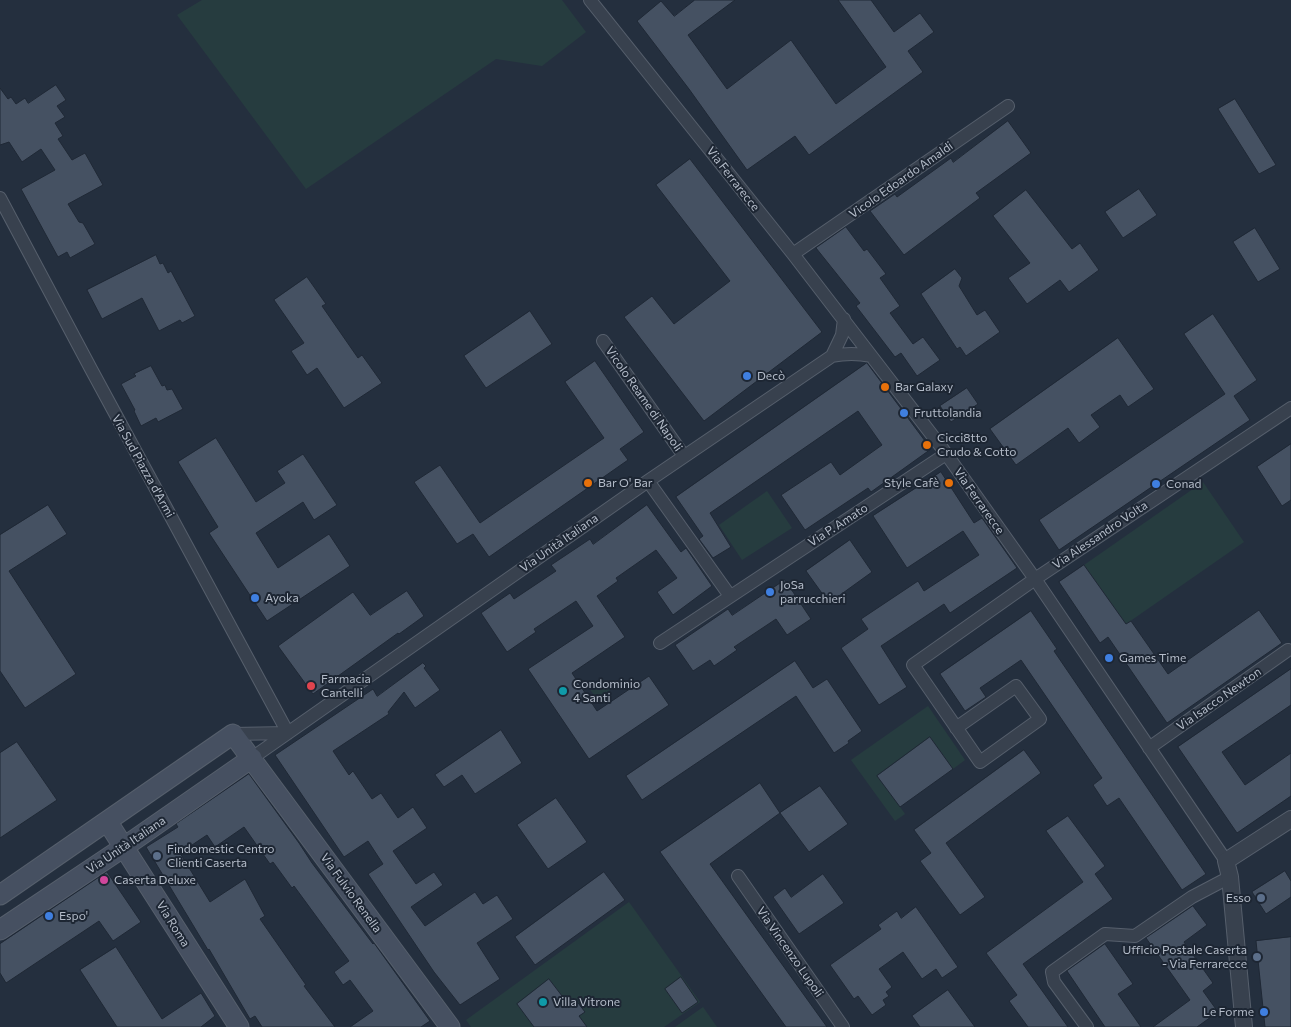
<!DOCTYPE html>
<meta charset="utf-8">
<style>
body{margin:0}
canvas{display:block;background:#242f3e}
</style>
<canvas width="1291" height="1027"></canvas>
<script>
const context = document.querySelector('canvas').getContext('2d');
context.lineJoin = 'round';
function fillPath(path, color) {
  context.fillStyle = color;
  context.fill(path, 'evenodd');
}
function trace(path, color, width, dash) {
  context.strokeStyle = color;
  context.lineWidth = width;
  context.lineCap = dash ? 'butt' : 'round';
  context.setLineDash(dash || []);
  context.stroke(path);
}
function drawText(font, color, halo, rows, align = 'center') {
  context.font = font + ' Commissioner,sans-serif';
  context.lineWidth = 4;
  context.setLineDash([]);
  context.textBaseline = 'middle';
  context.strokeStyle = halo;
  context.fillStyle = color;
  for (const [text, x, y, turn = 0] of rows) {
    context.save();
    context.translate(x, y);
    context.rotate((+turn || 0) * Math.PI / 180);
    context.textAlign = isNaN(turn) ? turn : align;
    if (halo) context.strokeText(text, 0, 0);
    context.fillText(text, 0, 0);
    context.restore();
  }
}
const green = new Path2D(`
 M202,0H562L586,32L542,66L496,59L306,189L177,15Z
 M1203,482L1244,542L1126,624L1084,565Z
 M767,491L792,528L742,560L719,525Z
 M595,682L599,689L604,685L613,688L597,699L588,687Z
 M928,706L965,760L953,769L930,738L878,775L905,814L895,821L851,760Z
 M629,902L700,1002L664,1027H471L466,1020Z
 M703,1007L717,1027H675Z`);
const building = new Path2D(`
 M695,0H735L688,35L727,89L791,40L836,104L886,67L838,0H871L894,32L920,13L934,32L908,51L923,72L809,155L795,136L747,170L689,89L637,21L661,1L674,16Z
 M56,85L66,100L57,106L65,117L55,123L63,136L58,139L72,160L85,153L103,185L68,204L79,222L83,223L95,244L70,258L67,252L58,257L21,189L55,170L41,149L22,162L9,142L0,145V88L8,99L11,97L16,104L25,98L28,103Z
 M1235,99L1276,165L1259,174L1218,109Z
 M1008,121L1031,153L976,193L980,198L904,255L870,211L895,194L897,197L951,158L953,162Z
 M690,159L822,332L704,421L624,317L652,296L674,324L730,281L656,185Z
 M1139,189L1157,215L1123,238L1105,212Z
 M1026,190L1072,249L1080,243L1099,270L1069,292L1060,280L1027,304L1008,278L1030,263L993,216Z
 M846,227L864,251L867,249L886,274L880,278L900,306L890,313L913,344L923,337L940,360L917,376L901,353L895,357L856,306L860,303L816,248Z
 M1255,228L1280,269L1258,282L1233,242Z
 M156,255L160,264L163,263L168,273L171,271L195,316L182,323L180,320L159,331L142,298L102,319L87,290Z
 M955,269L962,278L959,286L977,315L985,310L1000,332L966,356L960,347L957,349L921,294Z
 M307,277L326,304L322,306L358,358L362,355L382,383L344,408L317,368L307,375L291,351L304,343L274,300Z
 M530,311L552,344L486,388L464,356Z
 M1213,314L1257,380L1234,396L1250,420L1059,550L1039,520L1225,394L1184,334Z
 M1118,338L1154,389L1128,407L1120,395L1091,415L1100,427L1079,443L1068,428L1016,465L990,429Z
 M595,361L644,432L620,449L628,460L489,557L473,534L457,544L414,482L440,465L480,523L604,438L565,382Z
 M867,363L931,449L871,492L868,488L805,530L781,495L831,462L840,475L882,445L858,411L710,513L731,547L713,558L699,539L703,536L676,497Z
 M151,366L162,386L165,385L167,390L172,389L183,409L158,422L156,418L141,426L134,411L135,410L121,384L136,376L134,374Z
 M967,388L978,404L951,422L940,406Z
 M216,438L256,502L285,483L277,471L303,454L337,505L314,520L303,502L256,533L278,568L329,534L350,566L267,621L209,533L218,527L178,462Z
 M1291,444V500L1282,506L1257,467Z
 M941,472L974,523L982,518L1017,568L950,613L944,604L881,646L907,687L879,705L841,648L868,629L861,619L918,581L924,591L979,555L963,531L907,568L873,516Z
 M48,505L67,534L9,571L76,674L25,708L0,671V535Z
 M647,505L681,552L686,548L712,586L673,615L657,592L677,578L656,550L616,578L618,581L597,596L625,637L572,673L597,711L649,676L669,705L589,759L528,669L593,626L576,601L534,629L536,632L507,652L481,613L510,593L514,599L556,571L551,565L590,539L593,544Z
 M850,540L872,572L829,603L806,571Z
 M1084,565L1126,624L1131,621L1168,674L1259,610L1282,643L1167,723L1108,637L1100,643L1059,582Z
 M785,580L811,619L787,635L776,619L734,647L737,650L714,666L710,660L693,671L675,645L728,609L732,615Z
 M407,591L424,616L399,634L398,633L313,694L278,646L353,592L370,615Z
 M1031,611L1057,649L1054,651L1206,874L1182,890L1119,798L1107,806L1093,785L1102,778L1021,660L980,688L986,697L965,711L940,674Z
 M795,661L813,688L827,679L862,731L848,741L849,743L834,753L796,696L642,800L626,776Z
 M423,663L426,666L424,668L440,690L415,708L404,692L388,712L389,714L333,751L349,775L353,771L372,799L381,793L398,818L413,807L427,828L393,851L416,884L434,872L443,885L411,907L425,926L475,892L483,904L497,895L513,919L477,943L500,979L460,1005L434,972L368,874L383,864L368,841L344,857L275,755L373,689L377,696Z
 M1291,669V705L1222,752L1245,785L1291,753V796L1237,833L1178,747Z
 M501,730L522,763L475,794L462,775L444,787L435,775Z
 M930,737L953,769L900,807L877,776Z
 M17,742L57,800L0,838V753Z
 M1024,750L1041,773L946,843L985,897L960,915L920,861L931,853L914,830Z
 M249,774L299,843L312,863L373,944L374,943L430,1021L421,1027H350L373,1011L350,980L343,985L334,972L349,961L294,886L292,888L273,862L270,864L244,827L215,847L207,835L180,853L210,902L245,879L265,916L260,919L306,985L304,986L335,1027H262L255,1016L250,1019L209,949L208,950L146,847L178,827L176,824Z
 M760,783L780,813L710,864L827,1027H786L660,852Z
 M820,786L848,824L809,852L780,813Z
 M556,798L587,842L548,869L517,825Z
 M1068,816L1105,866L1095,874L1113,899L1023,964L1068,1027H1028L1009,1001L1017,995L986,953L1083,882L1046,831Z
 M1285,871L1291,881V897L1266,914L1252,892Z
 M107,872L141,922L113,941L99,921L6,983L0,973V944Z
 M604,872L625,900L535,965L515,937Z
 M823,874L844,903L799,934L773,897L785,888L791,897Z
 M1193,906L1207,925L1184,942L1213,983L1203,991L1218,1012L1197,1027H1153L1190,1000L1146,938Z
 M916,907L958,967L942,978L936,969L922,979L903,952L879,969L892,987L886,992L889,996L883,1000L886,1005L872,1015L858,996L854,999L830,965L881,929L878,925L897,911L901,918Z
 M1291,937V1027H1265L1256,941Z
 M1105,944L1133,984L1118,994L1141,1027H1105L1067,971Z
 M116,947L162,1019L201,993L215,1016L201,1027H117L80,970Z
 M681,977L698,1002L682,1013L665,989Z
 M549,979L569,1005L575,999L585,1012L579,1016L587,1027H534L517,1004Z
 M948,990L975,1027H920L912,1016Z`);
const minor = new Path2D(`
 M590,0L793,254L942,448L1035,579L1226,861
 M0,198L91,369L288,733
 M793,254L1008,106
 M603,341L684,456
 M832,356L842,335L844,319
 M648,481L730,596
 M660,643L946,454
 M956,728L1016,686L1040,719L980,762L913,665L1035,579L1291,408
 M233,734L288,733
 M1149,748L1288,650
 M252,758L648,481L832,356C846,353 857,353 871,356
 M738,876L843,1027
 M1087,1027L1054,982L1052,972L1105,934L1135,936L1192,897L1230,877`);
const tertiary = new Path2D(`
 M1244,1027L1230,877L1226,861L1291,819`);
const secondary = new Path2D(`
 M107,821L239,1027
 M0,895L233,734L450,1027
 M0,930L124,847L252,758`);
const markers = [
 [747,376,5,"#3f7fe0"],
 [885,387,5,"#e8710a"],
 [904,413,5,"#3f7fe0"],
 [927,445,5,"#e8710a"],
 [588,483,5,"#e8710a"],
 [949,483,5,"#e8710a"],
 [1156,484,5,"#3f7fe0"],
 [770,592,5,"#3f7fe0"],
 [255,598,5,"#3f7fe0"],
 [1109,658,5,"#3f7fe0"],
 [311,686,5,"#e0444e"],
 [563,691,5,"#0f9aa8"],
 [157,856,5,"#5c6f8a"],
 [104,880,5,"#d1479c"],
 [1261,898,5,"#5c6f8a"],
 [49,916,5,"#3f7fe0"],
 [1257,957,5,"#5c6f8a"],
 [543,1002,5,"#0f9aa8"],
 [1264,1012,5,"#3f7fe0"]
];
const streetNames = [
 ["Via Ferrarecce",733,179,52],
 ["Vicolo Edoardo Amaldi",901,180,-35],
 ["Vicolo Reame di Napoli",644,399,55],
 ["Via Sud Piazza d'Armi",143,466,61],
 ["Via Ferrarecce",979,501,55],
 ["Via P. Amato",838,525,-33],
 ["Via Alessandro Volta",1100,535,-34],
 ["Via Unità Italiana",559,543,-35],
 ["Via Isacco Newton",1219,699,-35],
 ["Via Unità Italiana",126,845,-34],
 ["Via Fulvio Renella",351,893,54],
 ["Via Roma",173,924,58],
 ["Via Vincenzo Lupoli",790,952,55]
];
const poiNames = [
 ["Decò",757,376],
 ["Bar Galaxy",895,387],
 ["Fruttolandia",914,413],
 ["Cicci8tto",937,438],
 ["Crudo & Cotto",937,452],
 ["Bar O' Bar",598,483],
 ["Style Cafè",939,483,"right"],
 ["Conad",1166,484],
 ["JoSa",780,585],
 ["parrucchieri",780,599],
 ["Ayoka",265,598],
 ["Games Time",1119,658],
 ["Farmacia",321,679],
 ["Cantelli",321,693],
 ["Condominio",573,684],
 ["4 Santi",573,698],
 ["Findomestic Centro",167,849],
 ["Clienti Caserta",167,863],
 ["Caserta Deluxe",114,880],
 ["Esso",1251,898,"right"],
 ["Espo'",59,916],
 ["Ufficio Postale Caserta",1247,950,"right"],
 ["- Via Ferrarecce",1247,964,"right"],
 ["Villa Vitrone",553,1002],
 ["Le Forme",1254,1012,"right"]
];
fillPath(green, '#263c3f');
fillPath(building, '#455162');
trace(building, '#1f2835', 1);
trace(minor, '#565f6c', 14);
trace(tertiary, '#565f6c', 18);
trace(secondary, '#565f6c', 21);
trace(minor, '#38414e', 12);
trace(tertiary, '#38414e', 16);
trace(secondary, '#465061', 19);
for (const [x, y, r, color] of markers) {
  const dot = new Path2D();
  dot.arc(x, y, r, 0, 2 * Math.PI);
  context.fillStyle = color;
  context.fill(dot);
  trace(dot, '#1d2633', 2);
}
drawText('12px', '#b4bcc9', '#1d2633', streetNames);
drawText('12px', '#b4bcc9', '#1d2633', poiNames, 'left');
</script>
